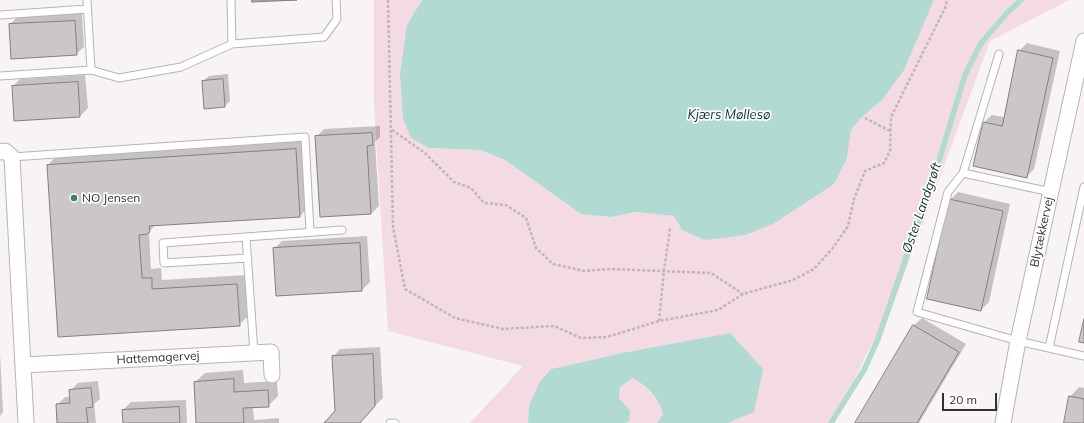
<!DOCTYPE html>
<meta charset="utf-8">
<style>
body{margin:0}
#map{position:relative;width:1084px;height:423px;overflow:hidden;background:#f8f3f5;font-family:Mulish,sans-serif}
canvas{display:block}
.scale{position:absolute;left:942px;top:393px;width:55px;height:18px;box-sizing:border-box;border:2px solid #312f2f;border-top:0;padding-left:5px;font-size:12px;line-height:14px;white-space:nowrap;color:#312f2f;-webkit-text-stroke:3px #fff;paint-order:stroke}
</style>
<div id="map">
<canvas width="1084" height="423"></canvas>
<div class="scale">20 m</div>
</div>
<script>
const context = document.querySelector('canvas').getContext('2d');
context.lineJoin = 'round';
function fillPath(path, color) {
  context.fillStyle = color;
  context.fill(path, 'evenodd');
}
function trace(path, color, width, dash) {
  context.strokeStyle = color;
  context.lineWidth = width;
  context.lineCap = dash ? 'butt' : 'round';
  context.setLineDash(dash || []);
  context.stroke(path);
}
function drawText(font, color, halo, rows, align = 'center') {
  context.font = font + ' Mulish,sans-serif';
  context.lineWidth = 3.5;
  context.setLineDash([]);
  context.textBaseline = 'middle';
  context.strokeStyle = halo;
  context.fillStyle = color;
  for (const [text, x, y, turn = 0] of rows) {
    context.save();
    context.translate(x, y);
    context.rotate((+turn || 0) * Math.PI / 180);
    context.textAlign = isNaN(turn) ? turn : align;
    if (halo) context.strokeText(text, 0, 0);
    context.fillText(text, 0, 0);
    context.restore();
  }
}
const green = new Path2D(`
 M374,0H422L407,25L429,148L480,150L505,160L581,214L611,217L636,212L674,216L682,230L847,158L851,130L860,119L883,99L904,70L934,0H1069L990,41L890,313L868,351L834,423H728L754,412L730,333L627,352L551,369L529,406L528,423H470L523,366L388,331L374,105Z
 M633,378C648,388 657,397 663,414L657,423H626L629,421L619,398L620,387Z`);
const water = new Path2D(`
 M422,0H934L904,70L883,99L860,119L851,130L847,158L834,184L773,224L745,235L705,240L682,230L674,216L636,212L611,217L581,214L505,160L480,150L429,148L411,138L403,118L400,74L407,25Z
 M730,333L763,369L754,412L728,423H657L663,414C658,397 648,387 633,378L620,387L619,398L630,411L629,421L626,423H528L529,406L539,383L551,369L627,352Z`);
const shadow = new Path2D(`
 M82,13L84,47L76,54L10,25L17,17Z
 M1027,43L1060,51L1034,169L1027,176L984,122L992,115L1004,117L1019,51Z
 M228,74L230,101L225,106L203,81L209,76Z
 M85,75L88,108L80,116L13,86L20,79Z
 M380,126V137L375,142L379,206L371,214L316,137L324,129Z
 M305,140L309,206L300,216L155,225L149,232L151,269L161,268L162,280L247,275L249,315L239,325L58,336L48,165L57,155Z
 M958,192L1010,204L989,302L981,310L950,200Z
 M367,236L370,282L362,290L274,249L282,241Z
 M922,318L966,344L919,423H857L914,325Z
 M380,347L383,398L357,423H325L336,411L333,357L340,349Z
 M0,353L3,412L0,416Z
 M243,370L244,383L277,381L278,396L268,406L253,407L254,420L279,418V423H197L195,382L205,373Z
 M98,381L100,399L94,404L96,423H58L57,405L65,397H71V390L78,383Z
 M1079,387L1084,388V423H1065L1070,397Z
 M186,400L187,423H124L123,410L131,402Z`);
const stream = new Path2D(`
 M831,423L864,370L878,339L935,174L965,75L981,43L1007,13L1021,0`);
const building = new Path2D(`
 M252,0H297L252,2Z
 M75,21L77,55L11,59L9,24Z
 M1018,50L1053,58L1027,178L973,166L983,122L1002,126Z
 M223,79L225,107L204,109L202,81Z
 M78,82L80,117L14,121L12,86Z
 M372,133L373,145L367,146L371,214L320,217L315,136Z
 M296,149L300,217L149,226L150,232L147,234L139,235L142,278H152V289L237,284L240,326L58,337L47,165Z
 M949,199L1003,211L981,311L927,299Z
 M360,243L362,291L276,296L273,248Z
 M1084,319V343L1079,342Z
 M913,325L959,352L917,423H855Z
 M373,354L375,406L360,423H324L335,411L332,356Z
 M234,379V392L268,390L269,407L243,408L244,423H196L194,382Z
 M91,388L93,407L86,408L88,423H57L56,404L70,403L69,390Z
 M1069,396L1084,399V423H1064Z
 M179,407L180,423H123L122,410Z`);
const path = new Path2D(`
 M388,0L393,227L405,289L455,318L503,329L554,326L581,338L607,337L659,321L718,310L743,294L793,280L814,269L832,249L848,226L854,199L865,171L884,163L890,151L891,117L945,8L947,0
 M865,118L890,131
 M392,130L425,153L454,182L471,188L484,203L506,205L526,218L536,248L553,264L584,271L610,269L711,273L743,294
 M659,321L664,271L670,228`);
const lane = new Path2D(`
 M231,0L232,44
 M0,15L87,9
 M91,70L119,78L181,67L232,44L324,37L337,19L336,0
 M0,76L91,70L87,0
 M12,157L305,137L310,232
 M963,173L999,54
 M1051,192L963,173L948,192L917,312L1018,341L1084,356
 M246,237L254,353
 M248,258L164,263L163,243L342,230
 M1049,348L1084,187
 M390,423H395`);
const street = new Path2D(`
 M0,152L5,151L12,157L26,423
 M23,365L271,352L272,375
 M1003,423L1018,341L1084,41`);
const markers = [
 [74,198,4,"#3c8176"]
];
const poiNames = [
 ["NO Jensen",82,198]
];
const streetNames = [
 ["Blytækkervej",1042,232,-78],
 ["Hattemagervej",158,358,-3]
];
const waterNames = [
 ["Kjærs Møllesø",729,115],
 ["Øster Landgrøft",922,208,-71]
];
fillPath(green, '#f4dae2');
fillPath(water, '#b0dad2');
fillPath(shadow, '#0003');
trace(stream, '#b0dad2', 5.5);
fillPath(building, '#cbc7c8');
trace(building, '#837e80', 1);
trace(lane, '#b8b3b4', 9);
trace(street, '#b8b3b4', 17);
trace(path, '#bcb8b9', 2.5, [3, 2]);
trace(lane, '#fff', 7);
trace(street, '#fff', 15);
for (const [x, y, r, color] of markers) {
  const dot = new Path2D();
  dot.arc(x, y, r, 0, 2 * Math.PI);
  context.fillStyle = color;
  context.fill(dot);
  trace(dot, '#fff', 1.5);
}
drawText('12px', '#312f2f', '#fff', poiNames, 'left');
drawText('12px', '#312f2f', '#fff', streetNames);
drawText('italic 13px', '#0b332e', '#fff', waterNames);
</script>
